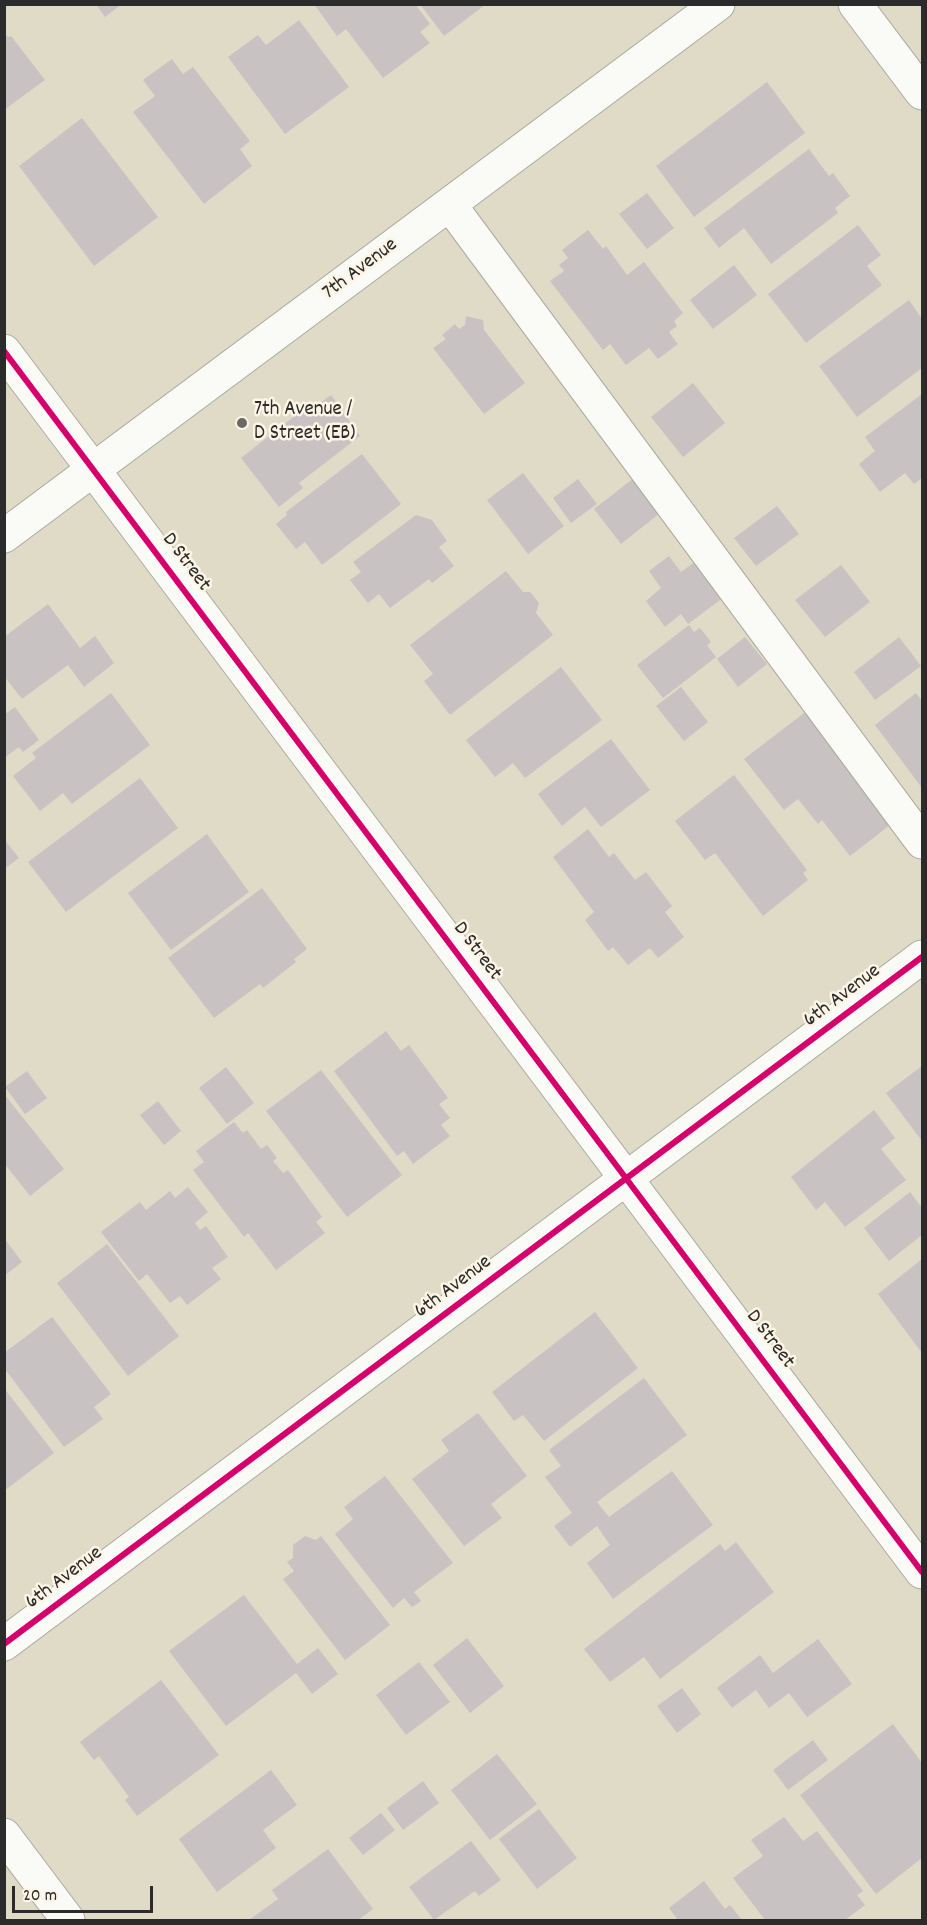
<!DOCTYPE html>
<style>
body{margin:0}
#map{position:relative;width:927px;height:1925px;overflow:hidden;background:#dfdbc7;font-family:Dekko,sans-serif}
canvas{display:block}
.frame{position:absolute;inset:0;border:6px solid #2b2b2b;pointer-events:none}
.scale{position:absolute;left:12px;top:1886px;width:141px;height:27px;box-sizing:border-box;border:3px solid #2b2b2b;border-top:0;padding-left:8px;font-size:18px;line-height:21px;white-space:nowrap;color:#2b2b2b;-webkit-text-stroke:4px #fcf5e5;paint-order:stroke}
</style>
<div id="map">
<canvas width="927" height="1925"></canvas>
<div class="frame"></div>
<div class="scale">20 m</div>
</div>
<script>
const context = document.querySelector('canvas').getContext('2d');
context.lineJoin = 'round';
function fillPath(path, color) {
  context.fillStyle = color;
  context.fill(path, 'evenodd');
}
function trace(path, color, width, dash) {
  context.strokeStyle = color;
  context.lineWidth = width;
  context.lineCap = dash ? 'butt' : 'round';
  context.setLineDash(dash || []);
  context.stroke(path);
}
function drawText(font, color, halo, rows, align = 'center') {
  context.font = font + ' Dekko,sans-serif';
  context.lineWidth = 5;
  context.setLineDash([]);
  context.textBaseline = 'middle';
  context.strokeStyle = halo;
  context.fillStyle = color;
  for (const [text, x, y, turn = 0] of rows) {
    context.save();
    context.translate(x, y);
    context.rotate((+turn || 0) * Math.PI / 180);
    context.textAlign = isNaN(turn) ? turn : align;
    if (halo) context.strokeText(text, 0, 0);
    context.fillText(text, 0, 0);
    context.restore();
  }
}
const building = new Path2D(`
 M96,4H122L105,17Z
 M314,4H415L430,24L420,32L430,43L383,78L346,29L337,36Z
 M420,4H486L444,36Z
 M299,20L349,87L285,134L228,57L258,35L266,45Z
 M4,33L8,37L11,36L45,80L4,110Z
 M172,59L183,74L193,67L250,141L240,149L252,166L204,204L133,112L155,96L143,80Z
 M767,82L805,133L694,217L656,166Z
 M82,118L158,217L94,266L19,166Z
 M809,149L829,176L833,173L850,196L835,208L838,213L771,264L744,228L719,248L704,228Z
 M647,193L674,228L647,249L619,214Z
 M858,225L881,255L867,266L882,285L806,343L768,294Z
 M588,230L603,249L606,246L627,275L644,262L683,313L674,321L677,326L669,332L678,344L658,359L649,348L626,365L610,344L603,350L550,281L564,271L559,265L568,258L562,250Z
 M734,265L757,295L713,329L690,300Z
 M909,300L922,319V368L857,417L819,366Z
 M466,316L483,320L484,330L525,383L484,414L433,348L446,339L442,335L455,324L459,329L465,325Z
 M693,383L725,423L683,457L651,417Z
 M922,394V478L914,484L905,473L880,492L859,464L875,451L865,437Z
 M331,395L360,436L299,483L303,488L279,507L241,458L305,408L309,411Z
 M362,454L401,504L322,565L305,542L296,549L276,524L287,515L286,512Z
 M523,473L564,526L528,554L487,500Z
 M634,478L660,513L621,544L594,509Z
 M578,479L597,504L571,523L553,498Z
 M777,506L799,534L756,566L734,538Z
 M416,515L432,520L447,541L439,547L454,566L432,583L429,579L390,608L379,594L368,603L350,580L361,572L353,562Z
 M669,556L681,572L696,561L724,597L688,624L681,614L665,627L646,601L661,588L649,571Z
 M841,565L870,602L825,637L795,600Z
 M506,571L523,592H530L539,603L536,613L553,635L450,715L424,681L433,674L410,645Z
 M48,604L80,648L95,636L114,663L84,687L68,665L22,699L4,676V637Z
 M689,625L694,632L700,628L711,642L707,645L716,657L663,698L637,665Z
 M745,637L767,664L738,687L717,659Z
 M899,637L921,666L875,700L854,672Z
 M561,667L602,720L525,778L513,763L495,777L466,740Z
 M681,687L708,722L684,741L656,706Z
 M111,693L150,745L72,804L63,793L40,811L13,776L36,758L32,753Z
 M916,693L922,701V788L875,725Z
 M15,707L39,740L23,752L19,747L4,758V715Z
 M808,710L894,822L850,856L822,820L818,824L798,799L784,810L744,759Z
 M611,739L650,790L601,827L585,807L562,826L538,794Z
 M734,775L807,870L803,873L808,880L763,916L715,853L705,860L675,821Z
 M140,778L178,828L66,912L28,862Z
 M588,829L609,857L614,853L635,880L646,872L672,906L665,912L684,937L658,958L650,948L628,965L613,947L608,951L585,920L594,912L553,857Z
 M207,834L249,892L171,950L128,893Z
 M4,839L19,858L4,869Z
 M262,888L307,949L294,959L296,962L263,988L260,984L214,1018L168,958Z
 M386,1031L401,1051L409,1045L448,1098L439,1104L450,1118L441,1125L450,1136L413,1164L404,1151L397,1156L334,1071Z
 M922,1066V1141L886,1093Z
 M226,1067L254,1103L227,1124L199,1088Z
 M321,1070L402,1175L347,1217L266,1111Z
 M27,1071L47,1098L25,1114L5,1087Z
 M4,1094L64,1169L30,1196L4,1163Z
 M158,1101L181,1131L164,1145L140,1115Z
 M874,1110L895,1138L881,1149L906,1180L845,1227L825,1202L816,1210L791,1177Z
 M234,1122L243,1133L247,1130L261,1149L267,1145L277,1158L273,1161L283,1173L288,1170L322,1217L316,1222L325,1233L276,1270L248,1233L244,1237L193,1170L204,1162L196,1151Z
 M188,1187L208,1212L195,1223L200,1230L206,1226L228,1257L212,1268L221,1279L187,1305L180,1296L170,1303L147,1274L139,1281L101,1232L140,1202L146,1210L170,1191L175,1198Z
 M910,1192L922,1208V1235L889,1261L864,1228Z
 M4,1238L22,1262L4,1276Z
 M107,1244L179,1336L128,1376L57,1283Z
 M922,1259V1353L878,1294Z
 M595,1312L638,1368L544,1441L523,1415L514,1421L492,1392Z
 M52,1317L111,1394L94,1407L103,1419L64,1447L4,1368V1353Z
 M644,1378L687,1435L597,1502L609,1517L672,1471L713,1525L613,1599L587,1563L610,1545L597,1526L570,1547L554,1526L572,1513L545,1477L561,1466L549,1450Z
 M4,1388L54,1453L4,1491Z
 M478,1413L527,1476L491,1504L502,1518L464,1546L412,1479L449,1451L441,1440Z
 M385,1476L453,1563L414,1592L421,1601L412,1607L404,1598L393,1608L335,1534L353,1519L344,1507Z
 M305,1536L316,1540L321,1536L390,1625L345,1660L283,1579L294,1571L287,1562L293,1558V1545Z
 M736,1542L774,1592L660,1679L644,1657L610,1682L584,1649L720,1544L725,1551Z
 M244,1595L297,1664L318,1648L338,1674L312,1694L296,1673L226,1726L169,1651Z
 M467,1638L504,1686L470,1713L433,1665Z
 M818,1639L852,1684L807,1717L789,1693L769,1708L756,1690L732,1708L717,1688L760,1655L773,1673Z
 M419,1662L450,1702L406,1735L376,1695Z
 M161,1680L219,1755L137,1816L125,1800L129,1797L99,1756L94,1760L80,1742Z
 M682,1688L701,1714L677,1733L657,1706Z
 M893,1724L922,1763V1858L876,1894L800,1795Z
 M813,1740L828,1760L788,1790L773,1770Z
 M497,1754L537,1804L490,1840L451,1790Z
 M271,1770L297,1805L263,1830L276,1848L217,1892L179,1839Z
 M423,1781L439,1803L403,1830L387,1808Z
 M539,1809L577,1858L537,1889L499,1839Z
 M381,1813L395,1830L363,1855L349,1838Z
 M784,1817L803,1841L817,1831L863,1891L857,1895L865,1905L845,1920H765L733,1878L763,1856L751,1840Z
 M471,1841L501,1880L479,1896L475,1891L434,1920L409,1887Z
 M328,1849L373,1909L358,1920H249L278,1899L272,1890Z
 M704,1881L725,1909L730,1905L742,1920H678L669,1908Z`);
const minor = new Path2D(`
 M855,4L922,93
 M450,205L922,842
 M4,351L922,1572
 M4,536L718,4
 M4,1644L922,957
 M4,1835L68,1920`);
const cycleway = new Path2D(`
 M4,351L922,1572
 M4,1644L922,957`);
const markers = [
 [242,423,6,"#6a6962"]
];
const streetNames = [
 ["7th Avenue",361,270,-37],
 ["D Street",185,563,53],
 ["D Street",476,952,53],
 ["6th Avenue",843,997,-37],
 ["6th Avenue",454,1288,-37],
 ["D Street",769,1340,53],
 ["6th Avenue",65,1579,-37]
];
const poiNames = [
 ["7th Avenue /",254,411],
 ["D Street (EB)",254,435]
];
fillPath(building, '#c8c2c3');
trace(minor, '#acaa9d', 35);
trace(minor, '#fafaf7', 33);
trace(cycleway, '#d6006c', 6);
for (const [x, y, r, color] of markers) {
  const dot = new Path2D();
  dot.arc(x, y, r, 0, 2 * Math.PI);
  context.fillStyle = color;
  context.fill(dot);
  trace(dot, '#fcf5e5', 2);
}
drawText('21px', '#2b2b2b', '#fcf5e5', streetNames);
drawText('21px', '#2b2b2b', '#fcf5e5', poiNames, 'left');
</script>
